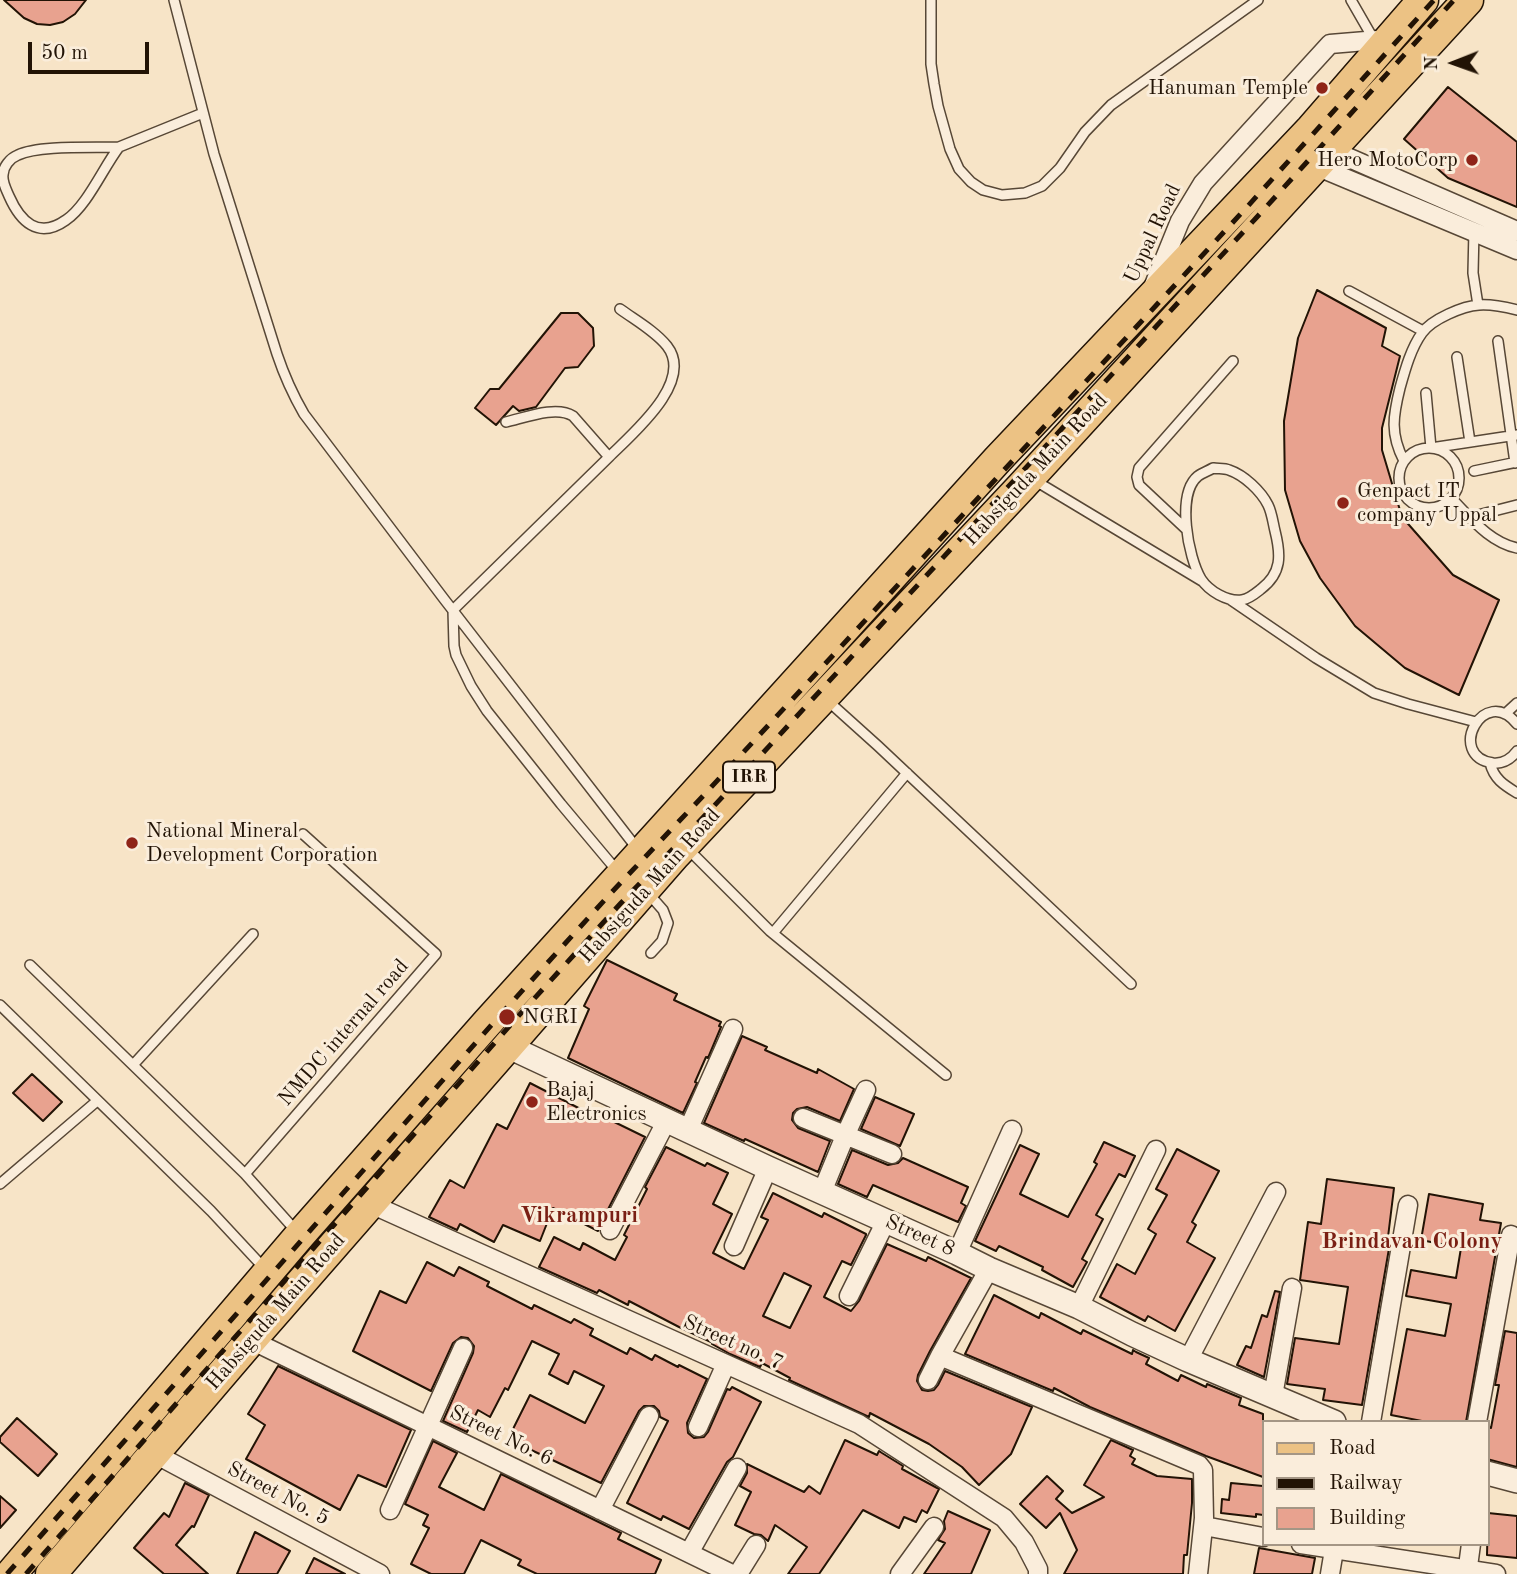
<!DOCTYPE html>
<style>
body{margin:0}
#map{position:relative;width:1517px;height:1574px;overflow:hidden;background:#f7e4c7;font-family:"Old Standard TT",serif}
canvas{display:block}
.legend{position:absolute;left:1262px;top:1420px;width:228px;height:126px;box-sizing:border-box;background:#faeddb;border:2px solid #a49685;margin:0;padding:9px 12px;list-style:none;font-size:21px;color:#221305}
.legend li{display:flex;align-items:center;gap:14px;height:35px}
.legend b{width:35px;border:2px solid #a49685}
.north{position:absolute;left:1419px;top:28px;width:70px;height:70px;-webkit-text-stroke:5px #faeddb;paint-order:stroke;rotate:269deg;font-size:19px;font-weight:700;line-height:28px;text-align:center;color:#221305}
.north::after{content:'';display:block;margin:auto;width:24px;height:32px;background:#221305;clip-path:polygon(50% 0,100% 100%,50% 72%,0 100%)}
.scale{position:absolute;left:28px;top:42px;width:121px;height:32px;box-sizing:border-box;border:4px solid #221305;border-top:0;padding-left:9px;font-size:21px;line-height:24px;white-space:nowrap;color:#221305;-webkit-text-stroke:5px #faeddb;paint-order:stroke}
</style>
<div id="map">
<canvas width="1517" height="1574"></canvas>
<ul class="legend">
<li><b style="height:9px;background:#ecc284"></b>Road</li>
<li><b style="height:9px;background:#221305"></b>Railway</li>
<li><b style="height:19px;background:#e8a28f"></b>Building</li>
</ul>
<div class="north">N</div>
<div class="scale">50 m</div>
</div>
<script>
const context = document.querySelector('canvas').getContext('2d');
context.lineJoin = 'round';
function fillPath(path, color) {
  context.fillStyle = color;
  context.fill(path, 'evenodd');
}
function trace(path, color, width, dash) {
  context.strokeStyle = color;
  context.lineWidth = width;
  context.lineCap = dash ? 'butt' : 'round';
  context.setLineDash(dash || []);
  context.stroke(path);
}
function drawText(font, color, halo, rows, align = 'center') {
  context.font = font + ' "Old Standard TT",serif';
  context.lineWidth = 6;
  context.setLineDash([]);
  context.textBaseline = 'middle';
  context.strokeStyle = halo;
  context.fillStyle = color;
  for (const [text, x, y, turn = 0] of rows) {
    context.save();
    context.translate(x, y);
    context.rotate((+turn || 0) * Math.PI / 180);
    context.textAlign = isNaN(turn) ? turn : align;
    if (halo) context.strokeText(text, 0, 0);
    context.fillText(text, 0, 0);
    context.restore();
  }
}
const building = new Path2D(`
 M4,0H86L75,14L63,22L50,25L37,24L24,18Z
 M1448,87L1517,142V207L1448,178L1404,139Z
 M1317,290L1386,328L1382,346L1400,356L1382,428V450L1402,517L1453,575L1499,600L1459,695L1405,668L1355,626L1320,578L1300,541L1285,490L1284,421L1298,338Z
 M561,313H578L593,328L594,346L578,367L565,368L536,407L519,411L513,406L496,425L475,408L490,389H499Z
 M607,960L677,994L674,1000L721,1022L719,1026L721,1027L708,1058L706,1057L695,1082L697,1083L683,1113L568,1058L589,1009L584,1006Z
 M742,1036L767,1047L765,1050L817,1073L818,1069L854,1089L840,1121L807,1107L797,1109L793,1113L792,1120L798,1128L830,1141L818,1172L745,1139L744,1141L704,1123Z
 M32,1074L62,1102L43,1121L13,1093Z
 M530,1083L596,1117L598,1114L645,1137L600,1225L598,1231L553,1208L540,1241L503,1225L494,1242L460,1224L457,1230L429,1217L450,1180L464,1188L497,1124L507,1129Z
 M875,1097L914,1114L900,1146L861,1129Z
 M1104,1142L1135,1156L1125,1177L1119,1174L1096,1215L1103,1219L1082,1259L1087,1262L1073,1287L1042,1270L1043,1267L999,1246L996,1251L975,1241L1020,1145L1039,1154L1020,1194L1068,1217L1097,1164L1094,1162Z
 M666,1147L705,1166L707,1163L728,1173L713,1204L732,1214L713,1253L744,1269L768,1220L761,1217L773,1193L822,1217L824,1213L866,1234V1235L851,1265L842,1261L824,1297L851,1311L859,1301L887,1244L926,1261L928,1257L971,1278L930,1351L918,1375L917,1381L922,1390L928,1391L934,1390L938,1385L945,1371L1032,1407L1011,1454L979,1485L962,1467L929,1444L870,1413L869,1417L789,1380L790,1378L762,1363L760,1367L730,1354L712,1344L713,1343L679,1327L629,1301L628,1305L599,1290L597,1293L539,1267L554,1237L580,1250L583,1243L615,1260L627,1237L624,1235L647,1189L645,1187ZM784,1273L811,1286L790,1328L763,1316Z
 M1177,1149L1219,1171L1192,1222L1196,1225L1187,1242L1215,1258L1175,1331L1148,1316L1145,1321L1100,1297L1117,1264L1135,1274L1156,1234L1148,1229L1167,1195L1156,1189Z
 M852,1150L888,1165L898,1163L903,1158L968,1187L961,1203L966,1206L958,1222L873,1185L867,1197L838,1184Z
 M1327,1179L1394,1188L1388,1237H1391L1362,1405L1323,1400L1325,1389L1287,1384L1295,1338L1339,1344L1348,1287L1300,1280L1308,1222L1321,1224Z
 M1429,1194L1483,1204L1480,1220L1501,1223L1466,1422H1427L1391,1415L1407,1329L1445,1336L1451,1304L1406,1296L1411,1270L1456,1278L1461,1248L1421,1240Z
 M427,1262L454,1276L459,1267L489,1282L487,1286L532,1309L534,1305L571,1323L574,1319L593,1329L590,1335L627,1354L630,1348L652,1360L655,1355L678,1367L679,1365L707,1379L687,1423L688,1433L694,1438L704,1437L708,1432L727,1389L730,1390L732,1387L761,1402L733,1457L727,1462L689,1529L663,1516L661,1520L627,1503L668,1421L660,1417L659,1411L654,1406H644L639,1411L601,1483L508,1439L530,1395L585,1423L604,1386L574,1371L568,1384L549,1374L559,1354L532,1341L508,1390L505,1388L490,1417L478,1410L467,1432L443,1421L473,1353L474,1346L468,1338L461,1337L453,1343L431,1391L353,1351L380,1291L406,1303Z
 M1275,1291L1280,1292L1264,1377L1237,1365L1246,1346L1251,1348L1262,1315L1267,1317Z
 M994,1295L1039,1318L1041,1313L1081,1334L1083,1330L1132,1354L1133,1350L1136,1352L1149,1358L1146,1364L1178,1381L1181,1375L1206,1387L1207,1384L1241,1398L1239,1405L1263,1414V1477L1206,1456L1090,1407L1054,1388L1053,1391L965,1354Z
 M1505,1331L1517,1333V1467L1487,1459V1427L1491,1428L1499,1385H1495Z
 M278,1366L411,1430L386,1487L358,1475L340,1510L246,1459L265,1425L248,1414Z
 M17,1418L57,1454L38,1476L0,1442V1437Z
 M845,1440L877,1455L879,1451L882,1453L903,1466L902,1469L939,1489L927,1513L922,1510L916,1522L904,1517L899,1528L863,1510L819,1574H788L807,1547L775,1525L768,1541L761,1535L754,1534L735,1525L751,1492L740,1486L747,1473V1464L804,1492L809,1486L820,1494Z
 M1111,1440L1133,1450L1130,1456L1135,1459L1132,1464L1157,1476L1192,1479V1503L1187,1555H1184L1183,1574H1064L1077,1550L1060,1513L1046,1528L1020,1504L1047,1476L1063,1491L1056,1499L1072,1513L1104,1497L1084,1485Z
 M433,1441L457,1453L439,1487L484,1510L501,1474L621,1533L618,1539L661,1560L655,1574H537L518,1565L521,1560L481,1540L464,1574H431L411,1564L429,1528L423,1525L428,1515L405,1504Z
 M185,1483L209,1495L194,1527L192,1526L176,1545L208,1574H164L134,1548L164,1513L169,1517Z
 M1231,1483L1263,1486V1515L1256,1514V1517L1221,1513L1222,1499L1229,1500Z
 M0,1496L16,1510L0,1528Z
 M948,1511L990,1530L971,1574H924L945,1543L938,1540L945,1529L944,1521Z
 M1488,1513L1517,1516V1558L1487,1555Z
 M255,1532L290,1551L277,1574H237Z
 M1259,1548L1315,1558L1312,1574H1254Z
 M314,1558L345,1574H306Z`);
const service = new Path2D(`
 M174,0L214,154L277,354C284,375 293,395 304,414L444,599L639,851
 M931,0V64L934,84L938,106L950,149L959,169L971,182L983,190L1002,195L1025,193L1042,186L1060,168L1085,132L1111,105L1258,0
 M1351,0L1374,40
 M119,147C103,168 87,206 66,220C38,240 20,221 9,196C6,189 2,182 3,175C3,167 10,158 18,155C39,145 93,148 119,147Z
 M119,147L203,113
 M1474,230L1473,273L1478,305
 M1349,291L1423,331
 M1498,341L1515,463
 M1457,357L1470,442
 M1426,393L1431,448L1517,435
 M506,422C524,418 556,405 573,416L609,457L453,610L454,646L456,655L471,686L487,711L561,804L618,872
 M1399 478a30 30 0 1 1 60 0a30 30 0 1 1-60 0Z
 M609,457C632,434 695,382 667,346C655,331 635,320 620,309
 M1404,461C1390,434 1393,416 1400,388C1405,370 1411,348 1422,333C1432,319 1463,306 1479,305C1492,304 1505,307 1517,310
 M1213,468C1218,469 1224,468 1229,470C1244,475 1261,491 1268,505C1272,513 1273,523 1275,531C1281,555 1282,573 1261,589C1256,593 1249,599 1242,600C1227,602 1209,591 1201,579C1188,557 1176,494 1198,476C1202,473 1208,471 1213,468Z
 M1474,471L1517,462
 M1034,480L1202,581
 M1451,498C1471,518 1489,542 1517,548
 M1470,517L1517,505
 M1187,530L1139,485L1137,477L1139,468L1233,361
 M1231,600L1316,658L1374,693L1408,704L1476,722
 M828,701L878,746L1131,984
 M1505,714L1517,703
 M1517,724C1484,683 1445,756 1493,763C1503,764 1511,759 1517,751
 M1490,763C1494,779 1504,785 1517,793
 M687,848L770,931L946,1075
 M648,893L663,910L668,923L662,941L651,953
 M773,933L907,773
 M30,965L245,1174L296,1231
 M0,1005L211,1211L264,1268
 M133,1065L253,934
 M245,1174L436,954L303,834
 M0,1184L97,1101`);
const minor = new Path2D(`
 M1331,150L1517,231
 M1316,166L1517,250
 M1154,285L1180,221L1203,183L1330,44L1390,39
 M803,1118L892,1154
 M688,1130L733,1029
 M822,1192L845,1136L866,1090
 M371,1204L859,1424L1004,1518L1024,1542L1038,1569V1574
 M610,1230L667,1120
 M734,1246L768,1168
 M957,1253L1012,1130
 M989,1269L940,1356L1199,1465L1203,1470L1204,1518L1198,1574
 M849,1296L886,1221
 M1079,1307L1156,1150
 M251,1340L732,1574
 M1188,1360L1276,1192
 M928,1380L940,1356
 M1273,1396L1292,1288
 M1371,1422L1408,1205
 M1477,1422L1511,1235
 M698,1427L726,1364
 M155,1454L380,1574
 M390,1510L463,1348
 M600,1510L649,1416
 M1204,1526L1263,1537
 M1301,1544L1496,1574
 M689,1553L737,1468
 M738,1574L756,1545
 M900,1574L934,1527
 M1330,1574L1334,1550
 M1467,1574L1471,1544`);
const tertiary = new Path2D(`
 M507,1046L768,1168L957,1253L989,1269L1079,1307L1132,1334L1188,1360L1334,1422
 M1487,1473L1517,1481`);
const primary = new Path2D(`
 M11,1574L300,1235L487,1023L998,459L1311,129L1423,0
 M51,1574L251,1340L675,855L1021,487L1468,0`);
const rail = new Path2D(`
 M7,1574L502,1013L610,894L703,796L1247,207L1434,0
 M26,1574L513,1022L621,903L714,806L1257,217L1454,0`);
const markers = [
 [1322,88,7,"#8f2418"],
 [1472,160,7,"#8f2418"],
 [1343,503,7,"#8f2418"],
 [132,843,7,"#8f2418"],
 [507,1017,9,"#8f2418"],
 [532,1102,7,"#8f2418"]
];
const shields = [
 [749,777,52]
];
const shieldNames = [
 ["IRR",749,777]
];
const poiNames = [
 ["Hanuman Temple",1308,88,"right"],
 ["Hero MotoCorp",1458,160,"right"],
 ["Genpact IT",1357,491],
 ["company Uppal",1357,515],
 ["National Mineral",146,831],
 ["Development Corporation",146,855],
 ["NGRI",523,1017],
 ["Bajaj",546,1090],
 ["Electronics",546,1114]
];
const streetNames = [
 ["Uppal Road",1153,234,-65],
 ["Habsiguda Main Road",1036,470,-47],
 ["Habsiguda Main Road",650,886,-48],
 ["NMDC internal road",344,1033,-49],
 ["Street 8",920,1236,24],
 ["Habsiguda Main Road",276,1312,-49],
 ["Street no. 7",733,1343,24],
 ["Street No. 6",501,1436,26],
 ["Street No. 5",278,1494,28]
];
const neighbourhoodNames = [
 ["Vikrampuri",579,1216],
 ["Brindavan Colony",1412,1242]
];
fillPath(building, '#e8a28f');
trace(building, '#221305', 2);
trace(service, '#574736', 12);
trace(minor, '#574736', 21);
trace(tertiary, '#574736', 26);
trace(primary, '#221305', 33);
trace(service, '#faeddb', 9);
trace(minor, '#faeddb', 18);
trace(tertiary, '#faeddb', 23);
trace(primary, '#ecc284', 30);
trace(rail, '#221305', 5, [12, 12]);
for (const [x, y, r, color] of markers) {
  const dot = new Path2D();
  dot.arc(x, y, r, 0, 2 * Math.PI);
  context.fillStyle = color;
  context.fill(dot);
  trace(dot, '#faeddb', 2.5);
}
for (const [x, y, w] of shields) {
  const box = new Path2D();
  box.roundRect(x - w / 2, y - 15.5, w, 31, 5);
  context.fillStyle = '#faeddb';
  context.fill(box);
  trace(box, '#221305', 2);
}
drawText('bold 19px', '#221305', null, shieldNames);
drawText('21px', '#221305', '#faeddb', poiNames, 'left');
drawText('21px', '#221305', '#faeddb', streetNames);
drawText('bold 23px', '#7a1f14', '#faeddb', neighbourhoodNames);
</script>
